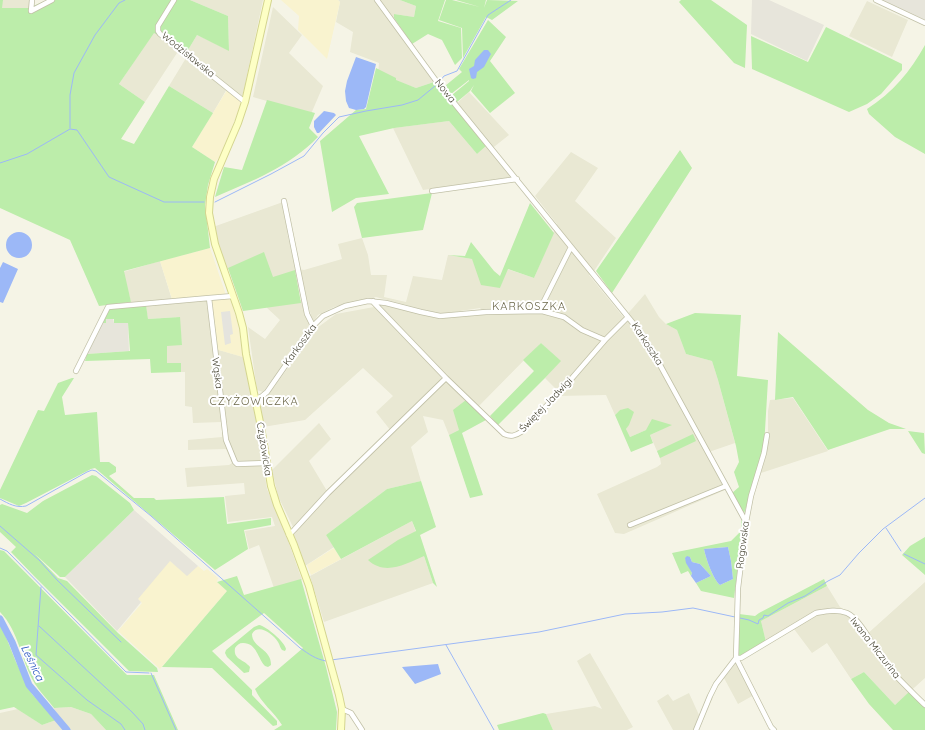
<!DOCTYPE html>
<meta charset="utf-8">
<style>
body{margin:0}
canvas{display:block;background:#f5f4e6}
</style>
<canvas width="925" height="730"></canvas>
<script>
const context = document.querySelector('canvas').getContext('2d');
context.lineJoin = 'round';
function fillPath(path, color) {
  context.fillStyle = color;
  context.fill(path, 'evenodd');
}
function trace(path, color, width, dash) {
  context.strokeStyle = color;
  context.lineWidth = width;
  context.lineCap = dash ? 'butt' : 'round';
  context.setLineDash(dash || []);
  context.stroke(path);
}
function drawText(font, color, halo, rows, align = 'center') {
  context.font = font + ' Quicksand,sans-serif';
  context.lineWidth = 4;
  context.setLineDash([]);
  context.textBaseline = 'middle';
  context.strokeStyle = halo;
  context.fillStyle = color;
  for (const [text, x, y, turn = 0] of rows) {
    context.save();
    context.translate(x, y);
    context.rotate((+turn || 0) * Math.PI / 180);
    context.textAlign = isNaN(turn) ? turn : align;
    if (halo) context.strokeText(text, 0, 0);
    context.fillText(text, 0, 0);
    context.restore();
  }
}
const residential = new Path2D(`
 M3,0H30L29,8H1Z
 M190,0H263L243,94L240,97L228,87L213,113L169,86L186,58L177,53L145,102L119,84L154,32L188,50L197,35L229,50L228,16Z
 M338,0H400L416,6L414,17L394,14V18L434,82L416,88L378,74L379,63L350,52L353,32L336,22L340,2Z
 M867,1L908,20L892,57L849,36Z
 M273,7L302,35L289,53L323,86L311,114L253,97Z
 M469,92L509,135L490,150L511,177L423,190L393,128L449,121L477,154L486,146L453,107Z
 M571,152L598,168L575,201L616,238L594,271L589,275L624,318L645,294L659,317L666,324L677,330L686,354L712,361L718,380L735,443L706,453L725,490L624,534L615,533L597,494L657,467L661,464L660,458L650,435L671,425L646,430L630,437L626,429L633,412L628,409L620,410L615,415L606,395L558,396V391L545,378L560,361L541,343L475,410L466,400L459,430L449,435L443,420L423,416L428,432L411,447L421,481L387,489L326,535L334,547L305,566L292,534L327,496L448,378L374,303L431,316L484,313L480,308L440,314L376,297L334,307L318,315L313,323L299,269L304,270L342,259L338,244L362,238L368,255L371,275H387L384,297L406,302L413,276L442,280L448,255L472,259L500,288L507,269L534,278L557,224L535,196Z
 M283,202L288,237L297,271L272,278L264,254L227,270L213,227Z
 M160,261L173,303L208,300L212,348L243,357L251,390L267,489L286,535L302,580L274,588L259,545L249,549L245,531L275,526L272,517L228,522L225,496L245,494L244,483L187,487L185,468L229,465L232,463L226,449L188,450V440L222,437V422L193,423L192,407L185,406V372H181V363H167V345H182L179,317L148,319L145,301L131,302L123,272Z
 M301,300L310,327L263,392L257,390L248,327L265,339L280,320L266,307Z
 M374,307L441,376V382L391,431L376,412L393,396L363,368L305,420L263,427L260,401L269,394L317,328L336,314Z
 M793,398L828,451L761,473L768,445V411L770,400Z
 M319,423L331,439L309,461L327,491L293,527L278,496L272,470Z
 M412,521L433,583L324,622L310,576Z
 M925,582V678L895,705L864,672L851,679L827,643L812,653L794,629L774,640L766,642L761,621L827,586L840,607L845,610L847,615L865,636Z
 M590,653L633,727L627,730H553L546,714L595,706L602,709L577,661Z
 M737,662L754,695L738,704L724,678Z
 M689,693L699,715L693,730H673L657,701L668,694L673,701Z
 M71,707L91,714L106,730H0V713L18,709L42,725L56,720L54,708Z`);
const commercial = new Path2D(`
 M281,0H338L340,2L327,59L298,30L299,16Z
 M227,90L240,101L241,104L220,157L215,162L192,147Z
 M210,248L226,295L172,299L160,261Z
 M226,298L230,299L238,323L243,357L215,349L210,300Z
 M334,548L341,559L311,575L307,565Z
 M169,560L187,574L198,566L204,571L207,569L218,578L217,582L227,591L160,669L118,631L142,603L137,598Z`);
const industrial = new Path2D(`
 M752,0H769L824,25L807,61L751,34Z
 M880,0H925V20L911,14Z
 M106,319H113L114,323H128L129,351L87,354L102,323H106Z
 M134,510L198,566L187,576L170,561L138,599L141,602L117,631L65,577Z`);
const green = new Path2D(`
 M0,0H3L2,8H29L47,0H190L228,16L229,51L197,35L188,50L154,33L119,84L145,102L121,139L134,144L169,86L213,113L192,147L215,162L208,185L205,205L210,248L124,271L131,302L99,306L70,240L0,208Z
 M400,0H445L438,21L461,28L462,58L455,65L442,40L428,34L412,44L394,18V14L414,17L416,6Z
 M446,0H452L480,7L456,0H486L484,8L487,0L518,1L492,20L486,17L463,58L462,28L439,20Z
 M681,0H711L747,25L745,68L734,63L679,2Z
 M488,20L506,37L490,61L515,93L490,113L471,91L474,85L470,91L457,102L452,95L469,81V80L451,94L445,86L462,72L459,69Z
 M826,27L902,64V70L881,94L867,104L849,112L752,69L751,36L808,62Z
 M925,45V154L895,137L869,114L867,109C893,92 910,72 925,45Z
 M376,68L396,78V80L416,88L434,82L486,146L477,154L449,121L394,128L359,136L389,194L356,198L332,212L320,141L356,110L366,109Z
 M267,100L315,113L309,128L318,137C289,167 252,181 215,197L224,167L242,170Z
 M680,150L692,168L612,293L596,271Z
 M432,193L423,230L362,238L354,207L357,203Z
 M530,203L554,233L534,278L508,269L500,288L481,285L472,259L448,255L465,256L471,242L494,271L500,276Z
 M264,252L273,277L295,270L301,303L243,311L228,268Z
 M146,305L148,319L180,317L182,345L167,346V363H181V372L151,373L150,359L85,361L87,354L130,351L128,323H114V319H106V323H102L109,309Z
 M695,313L741,315L737,376L768,380L764,447L744,514L732,493L739,487L734,472L739,462L736,446L718,380L712,361L686,354L677,330L666,324Z
 M778,332L868,410L889,423L906,429H890L828,450L793,397L775,400Z
 M541,343L561,361L545,378L498,425L490,416L534,371L523,360Z
 M72,378H74L62,397L65,415L97,412L100,462H109L116,467V472L109,476L134,498H154L156,500L224,497L227,524L271,518V525L244,530L248,549L215,570L95,468L91,469L26,503L19,506L0,498V490L38,410L44,411L58,383Z
 M466,400L486,420L462,433L483,495L470,498L449,435L459,430L453,410Z
 M628,408L634,412L629,425L626,429L630,437L646,430L652,419L672,425L650,435L653,443L631,452L615,415L620,410Z
 M908,431L924,433L925,454L922,453Z
 M693,434L696,441L660,458L657,451Z
 M92,475L96,476L130,503L134,510L65,577H60L35,554L58,578L67,581L118,633L157,668L158,672L129,671L34,576L11,552L16,547L0,532V505L2,504L27,513L43,501Z
 M421,481L436,527L420,535L437,587L433,583L424,556C406,564 385,576 368,560L398,540L416,531L412,521L341,559L326,535L387,489Z
 M741,519L743,526L734,598L701,591L696,583L711,576L700,564L692,562L690,557L685,558L692,573L691,576L688,571L681,574L672,553L731,541L741,531ZM728,547L731,561L733,579L720,585C713,579 706,559 704,549Z
 M925,537V575L902,555L910,546Z
 M0,550L4,551L127,675H154L178,730H106L91,714L71,707L54,708C48,700 40,692 35,684C21,661 19,631 0,612Z
 M237,576L244,595L301,579L326,667L337,712L336,730H274L282,725C274,712 261,703 255,689L303,648L264,613L212,651L252,690V695L277,721V725L273,726L212,668L162,667L227,591L217,582Z
 M824,579L827,586L761,621L766,642L741,656H738L739,614L755,616L759,613Z
 M0,622L16,662L32,694L56,720L42,725L14,707L0,710Z
 M259,625C266,626 285,642 286,649L285,651L282,650C280,648 280,645 278,642C273,634 258,623 252,634C252,648 272,649 271,665L268,667L265,666C258,659 257,643 243,643C239,643 237,645 235,648C233,660 244,659 250,667L249,672L244,673L227,657L225,653L226,650L254,627Z
 M864,672L895,705L910,691L925,708V730H893L869,704L851,679Z
 M543,713L546,714L553,730H499L497,725Z`);
const parking = new Path2D(`
 M230,311L233,334L230,335L231,343L225,345L221,312Z`);
const water = new Path2D(`
 M484,50H488L491,54L484,67L477,72L476,78L473,79L471,78L469,69L474,66L475,60Z
 M356,57L376,64L366,107L364,109L356,110L349,108L346,101L345,91L347,81Z
 M324,111L334,113L336,115L319,133H317L314,127V121Z
 M6 245a13 13 0 1 1 26 0a13 13 0 1 1-26 0Z
 M3,262L18,269L3,303L0,302V268Z
 M728,547L731,561L733,579L720,585C713,579 706,559 704,549Z
 M687,556L690,557L692,562L700,564L711,576L696,583L691,576L692,573L686,563L685,558Z
 M438,664L441,674L415,684L402,667Z`);
const stream = new Path2D(`
 M440,81L444,76L457,71L488,15L511,0
 M70,128V95L74,73L95,35L119,3L125,0
 M0,163L27,154L70,129L77,130L109,177L164,202H204
 M215,202L271,174L304,156L323,133L339,117L366,111L402,105L418,100L435,86
 M0,499C9,504 16,508 26,506L87,472L92,470L96,471L151,516L300,648C309,654 315,659 326,661
 M0,526L39,560L57,580L121,642
 M886,528L901,551
 M0,548L7,551L126,672L149,673
 M904,554L925,564
 M41,587L36,655L87,700L121,724L125,730
 M740,618L749,620L758,624L759,620L763,618L764,615L768,616L788,603L805,596L828,581L840,575L859,553L883,529L925,498
 M39,626L132,712L143,724L145,730
 M446,645L494,730
 M331,660L539,632L625,614L662,612L693,608L735,617
 M151,673L176,730`);
const river = new Path2D(`
 M0,619L12,642L29,685L67,730`);
const street = new Path2D(`
 M32,0L31,11L52,0
 M174,0L158,26V31L160,34L245,102
 M377,0L437,82L628,317
 M876,0L925,23
 M432,191L517,179
 M284,201L307,314L313,326
 M233,296L209,298L226,440L235,462L237,464L267,463
 M539,311L571,247
 M76,371L108,307L209,298
 M446,378L504,434C511,437 515,436 521,432L560,392L605,340
 M255,399L261,397L267,392L313,326L323,316L345,306L368,301L386,303L421,312L440,316L486,312L542,311L564,317L582,330L605,340L628,317L641,333L654,354L746,522
 M767,435L764,453L751,496L746,522L738,588L736,658L771,727L774,730
 M630,525L726,486
 M289,535L294,530L328,493L446,378L374,303L373,301
 M342,709L351,713L362,730
 M696,730L710,696L716,684L736,658H741L816,613C827,611 837,609 847,613C861,619 876,652 886,665C898,679 912,692 925,705`);
const secondary = new Path2D(`
 M268,0L245,102L238,123L214,179L210,197L209,213L215,244L239,313L243,328L246,354L261,427L271,486L277,505L294,545L309,586L339,695L342,709L341,730`);
const streetNames = [
 ["Wodzisławska",188,55,39],
 ["Nowa",445,91,51],
 ["Karkoszka",647,344,57],
 ["Karkoszka",300,345,-54],
 ["Wąska",217,373,83],
 ["Świętej Jadwigi",546,405,-46],
 ["Czyżowicka",264,449,81],
 ["Rogowska",743,545,-83],
 ["Iwana Miczurina",875,648,52]
];
const neighbourhoodNames = [
 ["KARKOSZKA",529,307],
 ["CZYŻOWICZKA",254,402]
];
const waterNames = [
 ["Leśnica",32,663,64]
];
fillPath(residential, '#e9e8d3');
fillPath(commercial, '#f9f3cf');
fillPath(industrial, '#e7e5db');
fillPath(green, '#bcedaa');
fillPath(parking, '#e5e4de');
fillPath(water, '#9cb8f7');
trace(stream, '#9cb8f7', 1);
trace(river, '#9cb8f7', 7);
trace(street, '#c1c0a7', 6);
trace(secondary, '#d4d58f', 8);
trace(street, '#fff', 4.5);
trace(secondary, '#fdffc5', 6);
drawText('10px', '#484634', '#fff', streetNames);
context.letterSpacing = '1px';
drawText('11px', '#6c684a', '#fff', neighbourhoodNames);
context.letterSpacing = '0px';
drawText('italic 11px', '#2351bf', '#fff', waterNames);
</script>
